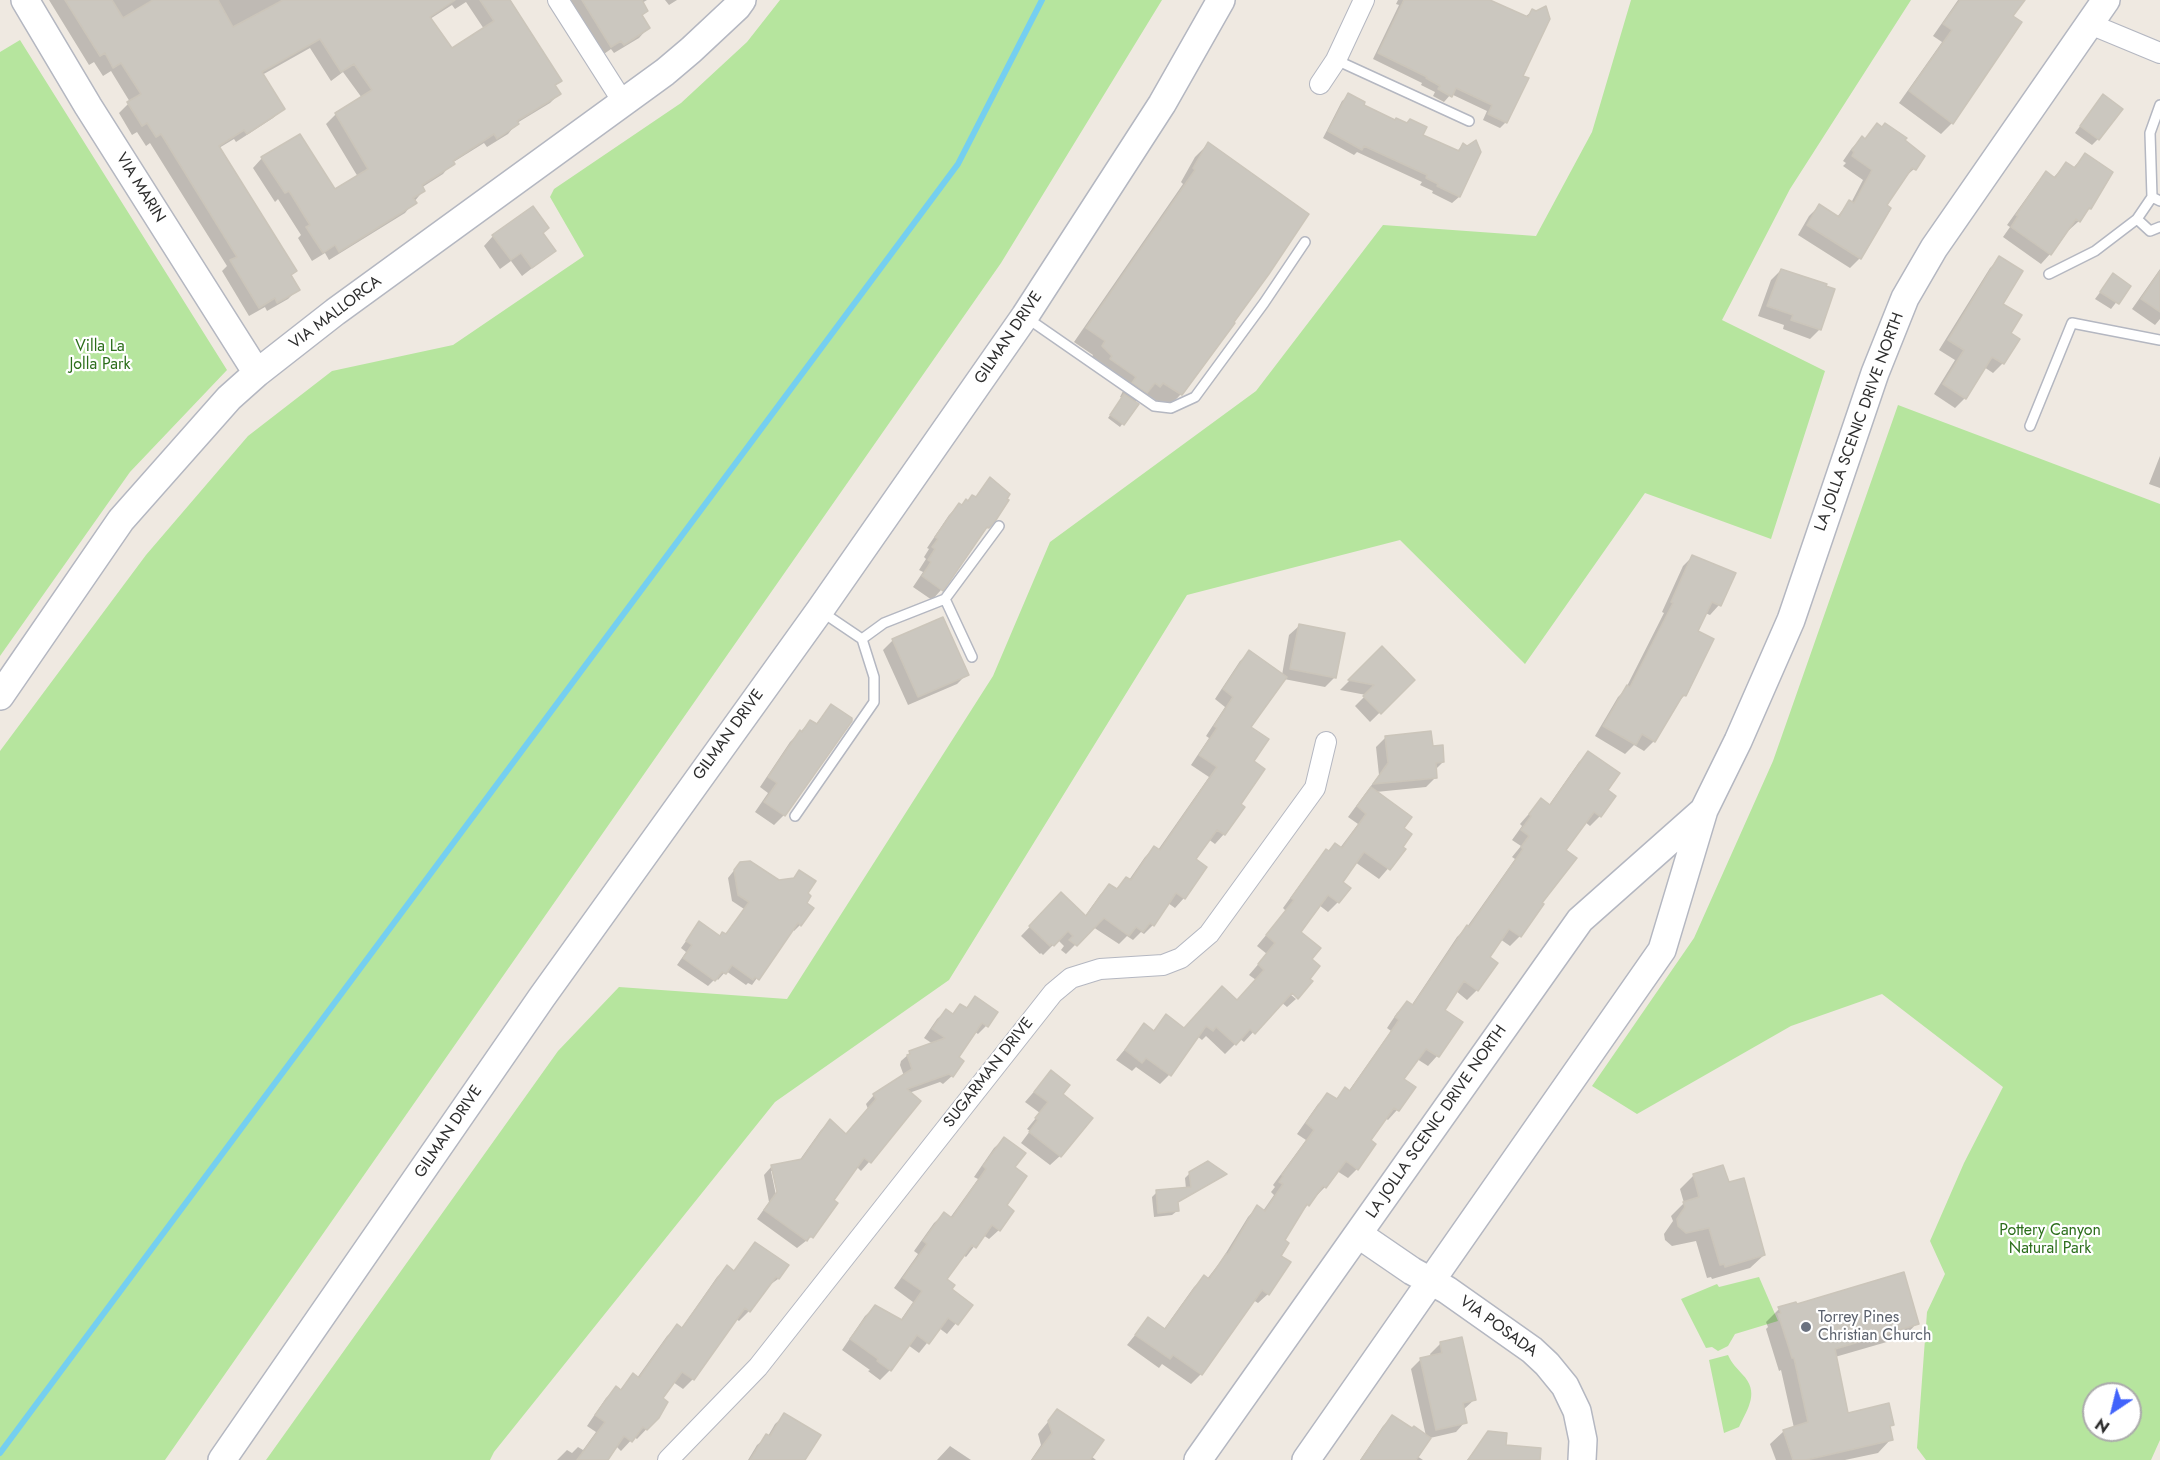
<!DOCTYPE html>
<style>
body{margin:0}
#map{position:relative;width:2160px;height:1460px;overflow:hidden;background:#efe9e1;font-family:Jost,sans-serif}
canvas{display:block}
.north{position:absolute;left:2082px;top:1382px;width:60px;height:60px;box-sizing:border-box;background:#fff;border:2px solid #ababab;border-radius:50%;rotate:215deg;font-size:16px;font-weight:700;line-height:24px;text-align:center;color:#2e2e2e}
.north::after{content:'';display:block;margin:auto;width:21px;height:27px;background:#4264fb;clip-path:polygon(50% 0,100% 100%,50% 72%,0 100%)}
</style>
<div id="map">
<canvas width="2160" height="1460"></canvas>
<div class="north">N</div>
</div>
<script>
const context = document.querySelector('canvas').getContext('2d');
context.lineJoin = 'round';
function fillPath(path, color) {
  context.fillStyle = color;
  context.fill(path, 'evenodd');
}
function trace(path, color, width, dash) {
  context.strokeStyle = color;
  context.lineWidth = width;
  context.lineCap = dash ? 'butt' : 'round';
  context.setLineDash(dash || []);
  context.stroke(path);
}
function drawText(font, color, halo, rows, align = 'center') {
  context.font = font + ' Jost,sans-serif';
  context.lineWidth = 4.5;
  context.setLineDash([]);
  context.textBaseline = 'middle';
  context.strokeStyle = halo;
  context.fillStyle = color;
  for (const [text, x, y, turn = 0] of rows) {
    context.save();
    context.translate(x, y);
    context.rotate((+turn || 0) * Math.PI / 180);
    context.textAlign = isNaN(turn) ? turn : align;
    if (halo) context.strokeText(text, 0, 0);
    context.fillText(text, 0, 0);
    context.restore();
  }
}
const green = new Path2D(`
 M780,0H1162L1001,263L165,1460H0V751L146,555L248,436L332,371L453,345L584,256L550,197L554,189L681,103L747,42Z
 M1631,0H1911L1790,189L1722,320L1825,371L1771,539L1645,493L1525,664L1400,540L1187,595L949,980L775,1102L494,1452L490,1460H266L558,1051L619,987L787,999L993,676L1050,542L1256,391L1383,225L1536,236L1592,132Z
 M20,40L227,370L130,472L0,656V52Z
 M1898,405L2160,504V1440L2151,1460H1926L1917,1448L1927,1312L1945,1274L1930,1241L1964,1163L2003,1087L1882,994L1791,1026L1637,1114L1592,1086L1694,938L1773,761ZM2094,1394H2130V1430H2094Z
 M1759,1277L1778,1321L1735,1334L1728,1346L1718,1351L1712,1347L1706,1348L1681,1299L1717,1284L1719,1287Z
 M1728,1355C1732,1364 1736,1367 1742,1374C1760,1392 1748,1408 1739,1427L1724,1433L1709,1360Z`);
const shadow = new Path2D(`
 M49,0H501L560,80L554,86L559,94L550,103L517,123L508,134L487,147L484,143L452,163L443,174L421,188L423,191L405,213L329,260L325,253L312,261L298,238L301,235L278,199L275,202L253,168L262,158L335,191L358,177L326,124L336,114L362,98L343,72L331,81L310,48L262,75L283,108L273,118L236,142L234,139L219,148L298,289L288,299L267,311L265,307L249,316L222,271L227,266L150,143L146,146L137,132L132,135L119,113L130,102L111,71L103,76L94,62L89,65ZM466,2L484,29L451,50L430,19L452,5L455,9Z
 M566,0H647L642,3L647,11L641,16L648,28L639,38L614,53L611,49L601,56Z
 M665,0H677L669,5Z
 M1398,0H1490L1525,17L1532,11L1521,76L1506,122L1500,128L1483,120L1487,111L1451,94L1444,102L1433,96L1435,92L1421,85L1422,83L1373,59L1399,5L1396,4Z
 M1958,0H2022L1952,123L1941,134L1899,103L1942,42L1933,36Z
 M1349,95L1361,105L1456,152L1463,145L1480,152L1459,197L1452,203L1432,193L1433,191L1420,185L1422,182L1357,152L1354,155L1323,138L1342,101Z
 M2097,103L2098,139L2092,145L2075,133Z
 M1877,125L1903,141L1923,157L1914,169L1904,178L1884,206L1889,209L1860,258L1850,268L1798,235L1809,216L1819,206L1837,217L1849,202L1851,203L1863,180L1843,166L1846,163L1843,161L1852,148L1862,138L1864,140Z
 M1208,144L1181,394L1168,408L1149,396L1146,399L1141,396L1135,403L1137,404L1120,427L1108,418L1122,398L1120,397L1123,391L1098,373L1100,371L1089,361L1093,355L1074,342L1183,184L1181,182L1195,157Z
 M2085,155L2079,221L2069,230L2067,229L2050,254L2041,264L2003,237L2010,227L2007,225L2037,183L2046,173L2053,178L2066,164L2073,168Z
 M541,234L554,251L522,276L511,261L500,269L484,246L493,236Z
 M2000,258L2001,304L2009,334L2003,363L1993,373L1984,367L1965,398L1955,408L1934,394L1955,360L1939,350L1990,268Z
 M2160,269V319L2155,325L2132,309Z
 M1781,270L1820,329L1810,339L1783,329L1784,325L1758,316L1771,280Z
 M2113,275L2129,286L2111,309L2095,299Z
 M2160,456V488L2149,484Z
 M991,479L995,519L980,535L941,590L932,600L913,587L923,572L919,570L926,559L924,557L929,549L927,548L949,515L959,505L961,506L972,497L975,498Z
 M1693,556L1734,574L1719,605L1710,615L1705,613L1696,632L1685,695L1677,703L1654,741L1644,751L1634,745L1625,754L1595,736L1618,697L1625,690L1664,613L1662,612L1683,566Z
 M1299,626L1335,677L1325,687L1284,679L1249,727L1252,761L1239,805L1243,807L1224,834L1215,844L1208,839L1194,859L1205,867L1184,898L1175,908L1168,903L1153,925L1144,934L1141,932L1133,940L1127,936L1119,944L1093,927L1066,954L1061,950L1064,946L1058,940L1043,955L1041,953L1040,954L1021,936L1061,894L1085,916L1100,895L1109,886L1115,890L1126,879L1129,880L1145,857L1154,848L1158,850L1209,777L1191,765L1209,738L1206,736L1225,707L1215,699L1240,661L1250,652L1282,675L1289,635Z
 M893,640L967,674L957,684L908,705L883,650Z
 M1382,648L1413,680L1370,722L1355,706L1366,695L1340,690Z
 M831,706L784,815L774,825L755,812L768,793L760,787L790,742L810,722L815,725Z
 M1386,737L1431,747L1443,762L1435,770L1436,777L1426,787L1376,792L1402,828L1401,848L1404,850L1379,879L1355,862L1341,882L1338,902L1328,912L1319,905L1299,932L1285,990L1296,999L1287,1007L1281,1002L1244,1042L1240,1039L1225,1054L1206,1036L1202,1040L1197,1036L1169,1075L1160,1084L1136,1067L1132,1071L1116,1060L1145,1025L1153,1031L1166,1016L1184,1029L1237,1001L1256,980L1249,975L1267,954L1257,946L1286,911L1283,908L1317,861L1335,845L1340,848L1358,824L1348,817L1379,775L1376,747Z
 M1589,753L1606,791L1600,816L1590,826L1585,822L1564,850L1540,904L1541,905L1520,936L1510,946L1500,939L1488,957L1496,963L1477,990L1467,1000L1456,991L1443,1010L1461,1023L1437,1056L1428,1066L1417,1059L1402,1080L1414,1088L1397,1110L1388,1120L1385,1118L1369,1141L1357,1169L1348,1178L1337,1171L1325,1187L1300,1213L1282,1240L1268,1294L1258,1303L1253,1300L1201,1374L1191,1384L1162,1364L1159,1368L1127,1345L1148,1319L1164,1329L1194,1287L1204,1277L1207,1279L1221,1261L1248,1217L1257,1207L1263,1211L1274,1195L1271,1192L1275,1187L1273,1185L1306,1140L1297,1134L1318,1104L1328,1095L1335,1100L1345,1089L1348,1092L1391,1031L1387,1028L1397,1013L1407,1003L1411,1006L1457,937L1467,927L1515,859L1512,857L1521,846L1512,840L1522,826L1520,824L1541,800L1549,805L1579,762Z
 M740,863L779,882L792,879L800,872L806,894L800,925L794,931L792,929L752,985L748,983L746,985L726,971L718,980L716,978L708,986L677,965L686,952L681,948L699,923L719,937L725,935L744,909L732,901L728,878Z
 M975,998L986,1026L978,1034L975,1032L957,1057L952,1076L943,1084L940,1082L909,1093L919,1102L869,1162L861,1171L856,1166L831,1200L836,1204L811,1237L797,1248L757,1219L769,1202L764,1175L772,1166L799,1161L821,1130L830,1121L845,1135L868,1109L866,1104L874,1095L904,1076L900,1065L901,1061L910,1053L933,1044L924,1038L937,1019L946,1011L952,1015L961,1006L965,1009ZM771,1171H774L780,1199L777,1200Z
 M1051,1072L1061,1094L1060,1156L1050,1165L1021,1143L1030,1131L1027,1129L1040,1113L1025,1102Z
 M1004,1139L1013,1167L999,1230L989,1239L983,1235L966,1257L963,1255L945,1280L950,1290L971,1305L947,1334L939,1328L919,1353L908,1345L890,1370L880,1380L868,1371L870,1370L842,1350L865,1316L875,1307L900,1321L913,1302L894,1288L918,1254L914,1251L934,1223L944,1214L950,1218L978,1179L974,1177L994,1148Z
 M1722,1167L1764,1255L1750,1268L1712,1279L1711,1277L1707,1278L1696,1241L1672,1246L1665,1240L1664,1234L1673,1221L1671,1216L1684,1203L1680,1189L1693,1176Z
 M1190,1173L1224,1175L1176,1203L1177,1211L1172,1215L1154,1217L1152,1197L1157,1192L1186,1189L1185,1178Z
 M755,1244L787,1266L778,1279L767,1287L749,1311L739,1321L736,1319L693,1379L683,1389L673,1382L661,1399L658,1417L637,1439L634,1437L621,1451L616,1446L606,1460H557L567,1450L572,1453L578,1447L583,1450L596,1432L587,1426L606,1398L616,1388L619,1391L633,1375L637,1378L667,1336L677,1326L681,1329L717,1277L727,1267L733,1272Z
 M1779,1309L1917,1323L1904,1337L1835,1357L1846,1414L1892,1424L1889,1428L1891,1439L1878,1453L1845,1460H1776L1770,1444L1784,1431L1794,1428L1781,1370L1779,1371L1766,1329L1768,1327L1766,1322Z
 M1461,1339L1475,1399L1463,1410L1465,1422L1456,1432L1430,1438L1417,1456L1423,1460H1360L1383,1426L1392,1417L1426,1436L1411,1369L1421,1359L1431,1357L1430,1354L1440,1344Z
 M1057,1411L1091,1456L1096,1460H1031L1041,1445L1038,1434Z
 M785,1415L804,1460H748L757,1445L768,1436L775,1424Z
 M1489,1433L1504,1446L1523,1460H1467Z
 M950,1446L971,1460H937Z`);
const stream = new Path2D(`
 M0,1453L958,164L1042,0`);
const building = new Path2D(`
 M65,0H112L123,18L153,0H218L233,27L283,0H455L430,17L452,48L494,21L480,0H510L562,81L555,85L561,94L517,121L519,124L497,139L494,134L453,161L455,164L422,185L425,191L413,198L417,203L339,252L335,245L323,253L306,227L310,225L289,191L285,193L261,157L300,134L335,189L368,169L335,113L372,90L354,64L341,72L320,39L262,72L285,109L247,134L244,130L219,146L297,271L291,275L300,290L277,303L275,298L259,308L230,260L237,257L161,134L156,137L147,123L142,126L127,102L141,94L121,63L113,68L105,53L100,56Z
 M582,0H642L648,11L642,15L650,28L624,45L621,41L611,47Z
 M1404,0H1490L1528,17L1532,9L1536,11L1546,6L1550,19L1523,76L1529,78L1507,123L1488,114L1492,105L1456,88L1452,97L1438,89L1440,86L1426,78L1427,77L1378,53Z
 M1960,0H2025L2013,16L2022,22L1953,124L1909,91L1952,30L1943,24Z
 M1348,93L1365,102L1364,105L1395,120L1396,118L1407,123L1410,119L1427,127L1423,135L1459,151L1463,143L1467,146L1476,140L1481,152L1460,197L1437,186L1438,184L1426,178L1427,175L1364,146L1362,150L1328,131Z
 M2103,94L2123,109L2099,140L2080,126Z
 M1877,123L1882,127L1885,123L1907,138L1905,140L1925,156L1916,170L1912,168L1887,205L1891,208L1861,259L1807,225L1819,204L1839,217L1849,200L1854,203L1872,170L1852,156L1854,152L1852,150L1862,136L1865,139Z
 M1208,142L1309,214L1269,274L1234,322L1235,323L1182,395L1163,383L1160,387L1155,383L1147,393L1132,383L1136,377L1110,359L1112,356L1102,346L1105,341L1086,328L1195,170L1193,168Z
 M2085,153L2113,172L2091,209L2089,208L2080,222L2076,219L2051,255L2011,227L2018,216L2016,215L2046,171L2055,178L2066,162L2075,168Z
 M533,206L549,228L543,233L556,251L532,268L521,253L511,260L492,235Z
 M1999,256L2023,271L2003,304L2022,315L2011,333L2020,339L2004,364L1992,357L1966,399L1943,384L1964,350L1948,340Z
 M1781,269L1827,284L1826,286L1835,289L1821,330L1791,320L1793,315L1767,306Z
 M2160,271V312L2141,299Z
 M2113,273L2131,286L2119,304L2100,292Z
 M1124,394L1139,404L1124,425L1110,415Z
 M990,477L1010,494L1007,499L1009,500L996,520L989,528L987,527L943,591L922,576L931,562L928,560L935,549L932,547L938,539L935,537L959,503L962,505L966,499L968,501L972,495L976,497Z
 M1692,555L1736,573L1721,606L1712,602L1698,631L1714,639L1686,696L1683,695L1655,742L1642,734L1636,745L1603,726L1627,685L1630,687L1673,603L1671,602Z
 M943,617L969,675L918,697L892,639Z
 M1299,624L1345,633L1336,678L1290,669Z
 M1382,646L1415,680L1381,714L1363,696L1374,685L1348,680Z
 M1249,650L1287,677L1251,727L1269,739L1254,761L1265,769L1241,804L1245,807L1225,835L1217,830L1196,859L1207,867L1185,899L1176,893L1154,926L1150,923L1143,932L1136,927L1129,936L1104,918L1077,946L1069,940L1073,936L1068,931L1054,946L1051,944L1050,946L1029,926L1061,892L1086,916L1109,884L1117,889L1126,877L1131,880L1154,846L1160,850L1217,767L1199,755L1217,728L1214,726L1233,697L1223,689Z
 M831,704L852,718V721L785,816L764,802L777,783L768,777L800,730L802,732L810,720L817,724Z
 M1431,731L1433,746L1443,745L1444,762L1436,763L1437,778L1373,784L1388,763L1385,736Z
 M1588,751L1620,773L1608,790L1616,796L1601,817L1594,812L1566,850L1577,858L1542,903L1544,904L1521,937L1509,929L1490,957L1498,963L1478,991L1464,981L1445,1010L1463,1022L1439,1057L1426,1049L1404,1079L1416,1087L1399,1111L1394,1108L1371,1140L1376,1144L1358,1170L1346,1161L1326,1188L1323,1186L1309,1206L1307,1204L1285,1240L1289,1243L1281,1256L1291,1262L1269,1295L1262,1290L1202,1375L1173,1355L1170,1359L1135,1335L1148,1317L1165,1329L1204,1275L1209,1279L1226,1254H1228L1257,1205L1265,1211L1283,1184L1279,1182L1283,1176L1282,1175L1314,1130L1306,1123L1327,1093L1337,1099L1345,1087L1350,1091L1399,1020L1395,1017L1407,1001L1413,1005L1467,925L1469,927L1523,849L1521,847L1529,836L1521,830L1531,816L1529,814L1541,798L1550,805Z
 M1371,787L1412,817L1404,828L1412,834L1403,847L1406,849L1390,870L1364,852L1343,882L1351,888L1339,903L1328,895L1301,932L1321,948L1312,959L1320,966L1310,979L1313,981L1298,999L1292,993L1255,1034L1250,1029L1236,1045L1216,1027L1213,1031L1206,1026L1171,1076L1146,1058L1142,1063L1125,1050L1144,1023L1154,1031L1166,1014L1184,1028L1222,986L1237,1000L1264,970L1258,964L1275,943L1266,935L1294,900L1291,898L1326,849L1329,851L1335,843L1342,848L1366,814L1357,806Z
 M750,861L779,880L794,878L799,870L816,881L808,893L811,896L807,903L814,908L801,926L798,923L759,980L755,977L753,980L732,965L726,974L722,972L715,981L683,958L692,945L686,941L699,921L720,936L722,932L726,934L749,902L738,895L734,870L740,862Z
 M975,996L998,1012L988,1027L982,1023L959,1057L964,1061L953,1077L949,1074L907,1089L921,1101L871,1163L864,1158L834,1200L838,1203L813,1238L810,1236L807,1241L764,1210L777,1192L771,1165L802,1159L830,1119L846,1134L876,1099L873,1094L912,1069L907,1055L910,1054L909,1051L945,1038L932,1029L946,1009L953,1014L960,1004L967,1008Z
 M1051,1070L1070,1085L1063,1094L1093,1118L1061,1157L1029,1132L1038,1120L1035,1118L1048,1102L1034,1092Z
 M1004,1137L1026,1153L1015,1167L1027,1176L1007,1205L1014,1211L1000,1231L992,1225L976,1248L972,1245L947,1279L955,1285L952,1289L973,1305L958,1325L948,1318L929,1344L917,1335L891,1371L877,1361L878,1359L850,1339L875,1305L902,1320L922,1291L903,1278L927,1244L923,1241L944,1212L952,1218L986,1169L983,1166Z
 M1208,1161L1227,1174L1178,1202L1179,1211L1158,1213L1156,1190L1191,1187L1189,1172Z
 M1723,1165L1729,1182L1744,1178L1765,1255L1725,1267L1724,1264L1720,1265L1709,1228L1686,1233L1678,1226L1677,1219L1685,1207L1683,1202L1699,1197L1693,1174Z
 M755,1242L789,1265L779,1279L776,1277L750,1312L745,1308L694,1380L682,1372L663,1398L668,1402L659,1418L647,1430L643,1427L632,1442L624,1436L608,1460H577L605,1422L595,1415L616,1386L621,1390L633,1373L639,1378L677,1324L682,1328L727,1265L734,1271Z
 M1904,1272L1919,1324L1835,1349L1848,1413L1889,1403L1894,1425L1890,1426L1893,1440L1806,1460H1793L1783,1430L1808,1422L1794,1358H1792L1789,1348L1778,1314L1781,1313L1778,1307L1796,1302L1797,1304Z
 M1462,1337L1476,1400L1463,1403L1467,1423L1436,1430L1420,1358L1442,1353L1440,1342Z
 M1057,1409L1104,1440L1090,1460H1032L1052,1433L1048,1421Z
 M784,1413L821,1435L805,1460H750L766,1434L770,1436Z
 M1392,1415L1412,1428L1414,1426L1431,1438L1416,1460H1361Z
 M1488,1431L1507,1433L1506,1445L1541,1448L1540,1460H1468Z`);
const lane = new Path2D(`
 M1336,60L1469,121
 M2160,105L2150,133L2152,197L2160,201
 M2137,219L2150,231L2160,227
 M2049,274L2095,251L2137,219L2152,197
 M1027,318L1154,406L1171,408L1195,397L1264,303L1305,242
 M2030,426L2072,323L2160,340
 M945,599L972,657
 M862,639L884,623L945,599L999,526
 M795,816L874,702V677L862,639L822,612`);
const street = new Path2D(`
 M558,0L623,102
 M2090,24L2160,53
 M1320,84L1336,60L1364,0
 M668,1460L758,1367L1053,993L1071,978L1100,969L1163,965L1181,958L1209,934L1315,788L1326,742`);
const secondary = new Path2D(`
 M25,0L88,106L257,373
 M0,696L121,520L229,398L257,373L335,312L665,72L691,50L737,7L742,0
 M1358,1234L1412,1271L1447,1290L1532,1350L1547,1364L1565,1386L1577,1411L1583,1440L1582,1460
 M222,1460L542,997L820,610L1025,316L1162,104L1221,0
 M1198,1460L1580,920L1703,811
 M1306,1460L1662,950L1704,810L1738,741L1791,620L1875,373L1905,298L1934,248L2106,0`);
const markers = [
 [1806,1327,6,"#6b7280"]
];
const streetNames = [
 ["VIA MARIN",140,188,58],
 ["VIA MALLORCA",336,313,-37],
 ["GILMAN DRIVE",1009,338,-56],
 ["LA JOLLA SCENIC DRIVE NORTH",1860,422,-70],
 ["GILMAN DRIVE",729,735,-54],
 ["SUGARMAN DRIVE",989,1073,-52],
 ["LA JOLLA SCENIC DRIVE NORTH",1437,1122,-55],
 ["GILMAN DRIVE",449,1132,-56],
 ["VIA POSADA",1498,1327,36]
];
const parkNames = [
 ["Villa La",100,347],
 ["Jolla Park",100,365],
 ["Pottery Canyon",2050,1231],
 ["Natural Park",2050,1249]
];
const worshipNames = [
 ["Torrey Pines",1818,1318],
 ["Christian Church",1818,1336]
];
fillPath(green, '#b6e59e');
fillPath(shadow, '#0003');
trace(stream, '#75cff0', 6);
fillPath(building, '#cbc7bf');
trace(building, '#cbc5ba', 1.5);
trace(lane, '#b4b7c1', 12);
trace(street, '#b4b7c1', 22);
trace(secondary, '#b4b7c1', 30);
trace(lane, '#fff', 9);
trace(street, '#fff', 20);
trace(secondary, '#fff', 27);
for (const [x, y, r, color] of markers) {
  const dot = new Path2D();
  dot.arc(x, y, r, 0, 2 * Math.PI);
  context.fillStyle = color;
  context.fill(dot);
  trace(dot, '#fff', 2);
}
drawText('16px', '#2e2e2e', '#fff', streetNames);
drawText('16px', '#2c6e1b', '#fff', parkNames);
drawText('16px', '#5b616d', '#fff', worshipNames, 'left');
</script>
